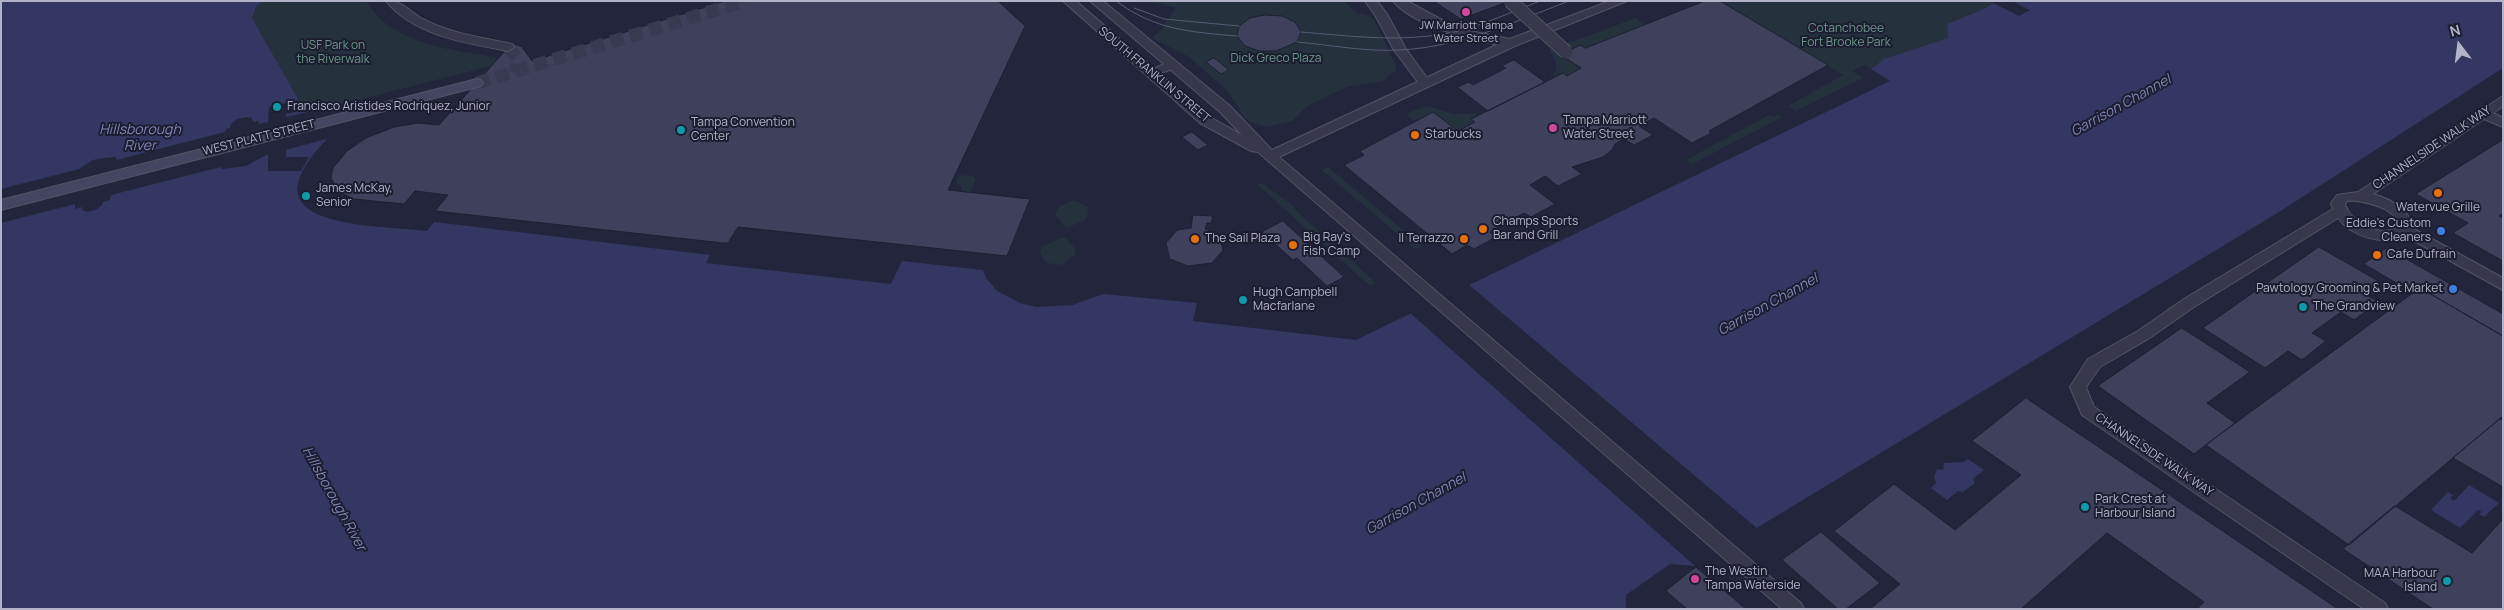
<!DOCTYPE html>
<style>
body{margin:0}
#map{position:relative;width:2504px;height:610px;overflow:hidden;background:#23253c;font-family:Manrope,sans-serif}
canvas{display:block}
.frame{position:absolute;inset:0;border:2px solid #b2b3c8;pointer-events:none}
.north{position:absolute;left:2434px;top:20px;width:50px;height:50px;-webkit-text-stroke:4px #1c1d31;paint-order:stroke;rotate:345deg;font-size:14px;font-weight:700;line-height:20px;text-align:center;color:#b2b3c8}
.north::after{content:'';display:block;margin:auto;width:18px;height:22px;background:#b2b3c8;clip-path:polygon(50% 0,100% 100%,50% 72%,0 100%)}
</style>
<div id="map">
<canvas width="2504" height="610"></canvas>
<div class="frame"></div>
<div class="north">N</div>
</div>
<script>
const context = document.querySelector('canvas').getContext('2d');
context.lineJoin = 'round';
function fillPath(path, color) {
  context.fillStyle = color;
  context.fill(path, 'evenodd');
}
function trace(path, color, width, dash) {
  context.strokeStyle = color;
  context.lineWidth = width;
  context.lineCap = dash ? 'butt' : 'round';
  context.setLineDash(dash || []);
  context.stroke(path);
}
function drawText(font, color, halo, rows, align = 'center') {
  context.font = font + ' Manrope,sans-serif';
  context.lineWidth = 4;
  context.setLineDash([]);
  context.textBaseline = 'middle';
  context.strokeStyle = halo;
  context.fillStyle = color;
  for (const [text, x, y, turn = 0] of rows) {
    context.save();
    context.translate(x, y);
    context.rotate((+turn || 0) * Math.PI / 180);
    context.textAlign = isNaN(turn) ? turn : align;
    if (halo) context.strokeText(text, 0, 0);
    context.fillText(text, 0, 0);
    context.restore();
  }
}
const green = new Path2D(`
 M264,1H366C393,46 453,49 498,58L491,66L306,113L252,18L257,5Z
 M1145,1H1343L1357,13L1370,16L1374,20L1396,65L1395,71L1383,81L1347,87L1317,101L1305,108L1292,121L1267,127L1250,122L1244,117L1228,91L1189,57L1152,38L1162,29L1176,7Z
 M1720,1H1998L1981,10L1947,24L1948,38L1876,64L1871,69L1865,65L1852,71L1863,78L1796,111L1788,106L1843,75Z
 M1636,18L1645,25L1585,48L1580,45L1561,54L1581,68L1567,76H1553C1560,65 1555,61 1550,51L1552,49Z
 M1427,106L1454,114L1475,113L1478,115L1471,119L1475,122L1458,131L1433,112L1414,121L1406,114Z
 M1769,115L1773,117L1778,115L1782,117L1692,164L1686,160Z
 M1328,167L1422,246L1415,249L1322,170Z
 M965,175L973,176L976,180L970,193L961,192L962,187L956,183L958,177Z
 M1262,183L1296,208L1294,209L1376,283L1370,286L1258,185Z
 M1076,201L1088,207L1087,219L1069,227H1065L1055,215C1058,205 1066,202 1076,201Z
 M1060,238H1066L1076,250L1074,256L1062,265L1046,263L1040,253L1042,247Z`);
const water = new Path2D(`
 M1,1H264L257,5L252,18L306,113L327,139C240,229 368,224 427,231L434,222L710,255L706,263L891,284L902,261L983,270L986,278L997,291L1020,303L1036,307L1073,305L1103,294L1197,303L1193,321L1356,340L1890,81L1871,69L1884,59L1948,38L1947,24L1981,10L1998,1H2503V68L2279,212L1697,564L1647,609H1Z
 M1968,459L1984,470L1973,479L1975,483L1963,492L1958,491L1947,500L1931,488L1936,483L1934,477L1937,469L1943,470L1944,463L1964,462Z
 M2469,485L2499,503L2484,517L2479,514L2482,512L2478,510L2460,528L2431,510L2448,492L2453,495L2450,498L2454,501Z`);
const pier = new Path2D(`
 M2012,1L2030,10L2019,16L1991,2Z
 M299,100L304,110L286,114V117L309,112L329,138L286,150V157H309L301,171H268V154L246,166L222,169L221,167L111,195L110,200L103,202L102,205L97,209L88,212L82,210V207L75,209V204L1,223V189L79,169L93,160L104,158L116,157V160L225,132L226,129L230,128L231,124L237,119L247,117L252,118L253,122L259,121V124L268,122L269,107Z
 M1468,284L1759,530L1696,567L1648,609H1626V595L1670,564L1695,566L1409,312Z`);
const building = new Path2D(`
 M403,1H998L1025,26L948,190L1030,199L1007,256L738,227L728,243H723L435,211L448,195L415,191L404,204L354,199L339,192L331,178L333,168L347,151L366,138L394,127L418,123L439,125L512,43L453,31L427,20Z
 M403,1H725L532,61L522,47L512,43L453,31L427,20Z
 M1434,1H1510L1461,19Z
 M1705,1H1720L1828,65L1709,131L1711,133L1692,143L1654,118L1639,126L1653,135L1634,145L1624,139L1615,144L1612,150L1603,157L1572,167L1582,174L1558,186L1545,176L1530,185L1555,204L1531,217L1524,213L1490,232L1496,237L1474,249L1467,245L1452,254L1344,165L1364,155L1360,151L1433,112L1458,131L1475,122L1471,119L1563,73L1567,76L1581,68L1561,55L1580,45L1585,48Z
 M1265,15L1282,16L1295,22L1301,32L1297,42L1276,51H1259L1245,46L1237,36L1239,26L1250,18Z
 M1214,58L1229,70L1221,74L1206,62Z
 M1514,60L1545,82L1488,111L1457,87L1469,82L1473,85L1506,68L1502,66Z
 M1192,132L1208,145L1198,150L1182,137Z
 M2503,140V213L2499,216L2503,218V261L2453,233L2468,223L2416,194Z
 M1193,215L1213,216L1211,223H1207L1205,229L1219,235L1223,250L1212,263L1188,266L1170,259L1166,243L1177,230L1191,228Z
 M1283,221L1344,277L1327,286L1297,258L1293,260L1262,232Z
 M2319,247L2380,282L2365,294L2379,302L2354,320L2341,312L2312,333L2326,341L2302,360L2288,351L2265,368L2203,328Z
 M2387,248L2503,314V336L2420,288L2413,293L2364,264Z
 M2420,288L2503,336V416L2349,545L2206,445Z
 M2182,328L2250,372L2207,403L2235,423L2194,454L2098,386Z
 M2026,398L2338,609H2197L2204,602L2107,533L2021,609H1870L1900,584L1834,531L1894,484L1955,530L2021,475L1972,441Z
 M2500,419L2503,420V487L2453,458Z
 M2395,506L2472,553L2503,519V609H2433L2343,549Z
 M1821,532L1880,583L1846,609H1838L1782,560Z
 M1696,567L1746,609H1687L1666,591Z`);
const tertiaryTunnel = new Path2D(`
 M508,47L517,58L515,72`);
const secondaryTunnel = new Path2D(`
 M477,83L745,1`);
const minor = new Path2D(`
 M1365,1H1377L1387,14L1406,49L1430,82L1428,85H1420L1394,50L1375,15Z
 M1393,1H1407L1444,21L1470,31L1515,40L1517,43L1511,47C1477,41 1416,28 1393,1Z
 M1171,61L1175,62L1177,65L1175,68L1150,77L1144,73Z
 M2503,96V106L2493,113L2503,118V127L2484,119L2373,194C2391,199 2403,207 2413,223L2412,228L2503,278V290L2405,236C2383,246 2352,237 2338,218L2194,307L2148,339L2100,367L2086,387L2094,407L2385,603L2388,609H2364L2082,415L2070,387L2088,359L2138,331L2184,299L2333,209L2331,203L2337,195L2358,192ZM2347,201C2361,199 2401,209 2398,227C2379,238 2351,223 2345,204Z`);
const tertiary = new Path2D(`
 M386,1C404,1 408,11 423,19C451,34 482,37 512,44L514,47L508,51C467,43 414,36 386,1Z
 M1063,1H1076L1210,117L1242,135L1220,112L1090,1H1103L1230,106L1272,150L1507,40L1610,1H1627L1515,46L1279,157L1801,603L1804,609H1782L1258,152L1251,151L1200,123Z`);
const secondary = new Path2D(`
 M477,79L481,80L483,83L481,86L1,210V200Z`);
const tram = new Path2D(`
 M1116,1C1155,30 1190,32 1237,36
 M1134,8L1164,19L1239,26
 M1301,32C1351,36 1403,43 1454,32C1483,25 1512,12 1540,1
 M1297,42C1331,45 1366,52 1400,50C1460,47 1514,22 1569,1`);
const pedestrianBridge = new Path2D(`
 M1510,1L1566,52`);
const markers = [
 [1466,12,5,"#d1479c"],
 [277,107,5,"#0f9aa8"],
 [1553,128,5,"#d1479c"],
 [681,130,5,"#0f9aa8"],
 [1415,135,5,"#e8710a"],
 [2438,193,5,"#e8710a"],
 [306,196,5,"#0f9aa8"],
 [1483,229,5,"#e8710a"],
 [2441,231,5,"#3f7fe0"],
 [1195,239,5,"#e8710a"],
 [1464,239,5,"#e8710a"],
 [1293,245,5,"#e8710a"],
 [2377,255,5,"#e8710a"],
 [2453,289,5,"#3f7fe0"],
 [1243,300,5,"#0f9aa8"],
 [2303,307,5,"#0f9aa8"],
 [2085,507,5,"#0f9aa8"],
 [1695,579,5,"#d1479c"],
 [2447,581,5,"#0f9aa8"]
];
const farPoinames = [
 ["JW Marriott Tampa",1466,26],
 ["Water Street",1466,39]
];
const parkNames = [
 ["Cotanchobee",1846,29],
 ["Fort Brooke Park",1846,43],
 ["USF Park on",333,46],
 ["the Riverwalk",333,60],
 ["Dick Greco Plaza",1276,59]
];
const streetNames = [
 ["SOUTH FRANKLIN STREET",1154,75,40],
 ["WEST PLATT STREET",259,138,-14],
 ["CHANNELSIDE WALK WAY",2432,148,-34],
 ["CHANNELSIDE WALK WAY",2154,455,34]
];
const poiNames = [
 ["Francisco Aristides Rodriquez, Junior",287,107],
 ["Tampa Marriott",1563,121],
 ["Water Street",1563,135],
 ["Tampa Convention",691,123],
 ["Center",691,137],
 ["Starbucks",1425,135],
 ["James McKay,",316,189],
 ["Senior",316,203],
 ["Watervue Grille",2438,208,"center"],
 ["Champs Sports",1493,222],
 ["Bar and Grill",1493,236],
 ["Eddie's Custom",2431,224,"right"],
 ["Cleaners",2431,238,"right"],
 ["Big Ray's",1303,238],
 ["Fish Camp",1303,252],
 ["The Sail Plaza",1205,239],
 ["Il Terrazzo",1454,239,"right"],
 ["Cafe Dufrain",2387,255],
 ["Pawtology Grooming & Pet Market",2443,289,"right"],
 ["Hugh Campbell",1253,293],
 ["Macfarlane",1253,307],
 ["The Grandview",2313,307],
 ["Park Crest at",2095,500],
 ["Harbour Island",2095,514],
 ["The Westin",1705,572],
 ["Tampa Waterside",1705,586],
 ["MAA Harbour",2437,574,"right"],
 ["Island",2437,588,"right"]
];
const waterNames = [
 ["Garrison Channel",2121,106,-29],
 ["Hillsborough",140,130],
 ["River",140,146],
 ["Garrison Channel",1768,305,-29],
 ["Hillsborough River",334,499,61],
 ["Garrison Channel",1416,504,-29]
];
fillPath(green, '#25323d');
fillPath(water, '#343762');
fillPath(pier, '#23253c');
fillPath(building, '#3f415c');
trace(building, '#1e1f33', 1);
trace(tertiaryTunnel, '#383a51', 13, [13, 7]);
trace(secondaryTunnel, '#383a51', 13, [13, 7]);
trace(minor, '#525367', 2);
trace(tertiary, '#525367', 2);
trace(secondary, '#525367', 2);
fillPath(minor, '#37384c');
fillPath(tertiary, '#37384c');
fillPath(secondary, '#444560');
trace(tram, '#585a74', 1);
trace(pedestrianBridge, '#525367', 15, []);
trace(pedestrianBridge, '#37384c', 13);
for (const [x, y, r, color] of markers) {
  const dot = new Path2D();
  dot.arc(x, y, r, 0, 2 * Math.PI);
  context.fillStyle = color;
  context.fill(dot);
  trace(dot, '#1c1d31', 2);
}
drawText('11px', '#b2b3c8', '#1c1d31', farPoinames);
drawText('12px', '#699985', '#1c1d31', parkNames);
drawText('12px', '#b2b3c8', '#1c1d31', streetNames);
drawText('12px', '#b2b3c8', '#1c1d31', poiNames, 'left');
drawText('italic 14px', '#8085b5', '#1c1d31', waterNames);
</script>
